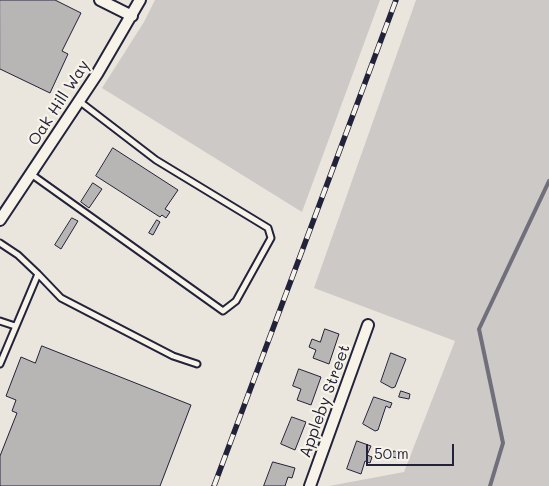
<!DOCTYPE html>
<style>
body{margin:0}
#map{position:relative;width:549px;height:486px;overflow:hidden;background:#eae6de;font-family:Mali,sans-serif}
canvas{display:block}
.scale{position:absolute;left:366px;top:444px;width:88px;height:22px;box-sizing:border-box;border:2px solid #22223b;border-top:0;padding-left:6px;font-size:15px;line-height:18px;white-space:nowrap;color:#22223b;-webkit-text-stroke:4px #f7f3e8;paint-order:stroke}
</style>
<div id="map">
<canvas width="549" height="486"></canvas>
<div class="scale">50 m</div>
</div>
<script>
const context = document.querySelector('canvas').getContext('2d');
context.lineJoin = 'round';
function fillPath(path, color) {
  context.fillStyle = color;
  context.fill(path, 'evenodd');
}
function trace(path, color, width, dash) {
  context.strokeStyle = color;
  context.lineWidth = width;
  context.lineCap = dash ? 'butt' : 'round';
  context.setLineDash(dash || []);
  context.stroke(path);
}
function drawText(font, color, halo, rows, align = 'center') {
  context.font = font + ' Mali,sans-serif';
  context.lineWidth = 4.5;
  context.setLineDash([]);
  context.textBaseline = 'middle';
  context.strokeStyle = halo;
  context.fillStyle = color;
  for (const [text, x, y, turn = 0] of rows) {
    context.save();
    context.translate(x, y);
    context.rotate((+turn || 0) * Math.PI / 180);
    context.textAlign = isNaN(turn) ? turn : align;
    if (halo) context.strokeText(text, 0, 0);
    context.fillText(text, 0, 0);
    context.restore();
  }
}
const green = new Path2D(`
 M155,0H380L302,212L102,88L144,22Z
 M416,0H549V486H329L404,472L455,341L314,288Z`);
const stream = new Path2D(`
 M490,486L503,443L479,329L549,181`);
const building = new Path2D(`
 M0,0H55L81,13L62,51L68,54L50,93L0,69Z
 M113,148L178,190L165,209L170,212L166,218L162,215L160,217L96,176Z
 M93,183L102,189L89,208L81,202Z
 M72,218L78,221L61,249L55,245Z
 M157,220L160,222L153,235L149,233Z
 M325,329L339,334L329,364L313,358L316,350L309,347L312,339L320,342Z
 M42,346L191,405L160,486H0V456L17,413L12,411L16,400L6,396L21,357L35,363Z
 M391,353L406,359L395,387L392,388L381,382Z
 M299,369L321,377L311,405L297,400L301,389L293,386Z
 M401,391L410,394L409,399L399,397Z
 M374,397L392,403L390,408L386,406L378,430L375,431L363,424Z
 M292,417L306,422L295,450L281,444Z
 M357,441L371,446L367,455L372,457L370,463L365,461L361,474L347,469Z
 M394,451L404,454L403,460L393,457Z
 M273,462L295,468L292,478L288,477L285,486H264Z`);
const lane = new Path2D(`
 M31,174L223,311L236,301L271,238L268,228L156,160L79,101
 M0,243L18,255L38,274L0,364
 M38,274L61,298L173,356L197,364
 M0,321L15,326`);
const street = new Path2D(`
 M100,0L132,16
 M0,220L97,74L140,0
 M310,486L368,325`);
const rail = new Path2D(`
 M214,486L396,0`);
const streetNames = [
 ["Oak Hill Way",59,103,-57],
 ["Appleby Street",325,401,-70]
];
fillPath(green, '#cdc9c6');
trace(stream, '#716f7b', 4);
fillPath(building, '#b8b6b5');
trace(building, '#22223b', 1);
trace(lane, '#22223b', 9);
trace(street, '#22223b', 14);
trace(lane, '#f7f3e8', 5);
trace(street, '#f7f3e8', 10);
trace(rail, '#22223b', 5.5);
trace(rail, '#f7f3e8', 4, [11]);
drawText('16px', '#22223b', '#f7f3e8', streetNames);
</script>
